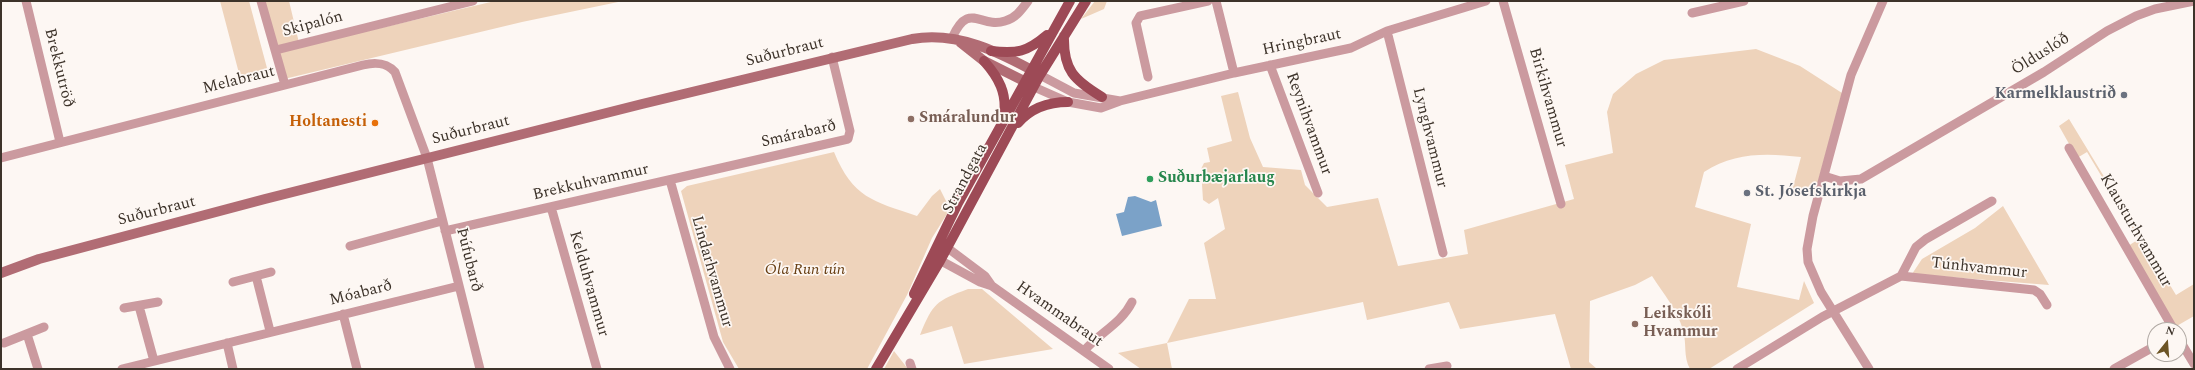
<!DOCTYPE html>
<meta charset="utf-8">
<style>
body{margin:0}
#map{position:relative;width:2195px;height:370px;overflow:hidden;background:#fdf7f3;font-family:Spectral,serif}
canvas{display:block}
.frame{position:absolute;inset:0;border:2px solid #3d332a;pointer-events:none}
.north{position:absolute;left:2147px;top:322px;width:40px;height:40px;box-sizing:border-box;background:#fdf7f3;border:1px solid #b0a9a3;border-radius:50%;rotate:17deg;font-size:11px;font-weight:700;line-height:16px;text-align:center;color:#3d332a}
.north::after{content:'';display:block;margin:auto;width:14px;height:18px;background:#6c5425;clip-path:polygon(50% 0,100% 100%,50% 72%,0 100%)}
</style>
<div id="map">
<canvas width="2195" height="370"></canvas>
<div class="frame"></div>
<div class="north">N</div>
</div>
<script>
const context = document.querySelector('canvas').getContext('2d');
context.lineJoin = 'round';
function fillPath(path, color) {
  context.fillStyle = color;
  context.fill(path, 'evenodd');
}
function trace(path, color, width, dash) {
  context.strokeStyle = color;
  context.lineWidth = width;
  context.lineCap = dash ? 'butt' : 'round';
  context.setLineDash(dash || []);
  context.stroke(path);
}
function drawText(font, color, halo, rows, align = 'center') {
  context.font = font + ' Spectral,serif';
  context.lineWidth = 3.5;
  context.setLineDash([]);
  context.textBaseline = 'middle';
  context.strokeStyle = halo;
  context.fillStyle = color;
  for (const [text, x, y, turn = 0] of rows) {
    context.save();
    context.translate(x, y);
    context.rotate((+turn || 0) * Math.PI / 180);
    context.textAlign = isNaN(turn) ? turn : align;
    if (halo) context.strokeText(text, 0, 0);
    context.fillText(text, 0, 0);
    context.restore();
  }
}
const green = new Path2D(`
 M220,1H249L267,68L258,77L241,81Z
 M261,1H289L300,47L495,1H623L522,22L280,80Z
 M1095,1H1107L1104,9L1081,19Z
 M1756,49L1800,66L1842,93L1814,197L1792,191L1801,157C1767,153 1734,152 1704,172L1695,207L1751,224L1737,287L1799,300L1804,281L1814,303L1709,369H1690C1683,356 1687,344 1683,330C1678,311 1663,293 1652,276L1635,285L1590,301L1589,362L1597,369H1571L1555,314L1460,329L1449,302L1367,320L1363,302L1167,343L1172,369H1141L1118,353L1167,343L1189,299H1216L1204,243L1225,229L1218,198L1209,204L1203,200L1201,169L1204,163L1210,162L1207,148L1232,141L1221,96L1238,92L1250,138L1263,167L1301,170L1305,185L1327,207L1378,198L1398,266L1468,254L1464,230L1574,199L1565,165L1613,153L1607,112L1613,94L1636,74L1664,60Z
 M2069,119L2176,295L2194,284V316L2175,327L2128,246L2139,239L2087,152L2077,158L2059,126Z
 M834,152C853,198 873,201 917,216L932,196L940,189L950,209L932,238L907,295L867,369H739L723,342L681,191L687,186Z
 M2003,206L2049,285L1912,274L1922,259L1975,228Z
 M968,289H982L1053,349L964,364L952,326L920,335C933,303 936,301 968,289Z
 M894,351L908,369H884Z`);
const water = new Path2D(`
 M1135,196L1151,202L1156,200L1162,226L1122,236L1116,214L1124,212L1128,197Z`);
const street = new Path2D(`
 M26,1L60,142
 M261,1L285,85
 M1216,1L1234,73
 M1503,1L1561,204
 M1692,13L1744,1
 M1387,31L1443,253
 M952,38C969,0 980,29 1005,21C1016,18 1022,9 1028,1
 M276,50L473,1
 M1270,65L1318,193
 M1040,75L1074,93L1120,101
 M1148,77L1136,23L1140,16L1208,1
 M1034,87L1068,102L1101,108L1120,101L1234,73L1351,48L1387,31L1486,1
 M2069,148L2174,330
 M1,158L363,65C375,62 386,62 395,72L427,158L480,369
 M1824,176L1840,181L1861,179L2044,72L2107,31L2136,16L2155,9L2194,1
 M670,180L714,337L730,369
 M551,207L597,369
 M445,231L848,139L850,131L832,57
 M941,243L985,276L992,286
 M350,246L442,221
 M934,257L980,282L992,286L1109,369
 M256,276L270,331
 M1901,276L1916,247L1926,239L1992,201
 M233,282L271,272
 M139,306L154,361
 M124,308L158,302
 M343,314L357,369
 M27,334L38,369
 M2179,339L2194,364
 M4,343L44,327
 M227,343L233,369
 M1084,351C1099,333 1121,324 1132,302
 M910,363L912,369
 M122,369L459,286
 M1429,369L1447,366
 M1737,369L1822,317L1901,276L2034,290L2040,294L2047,305
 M1869,369L1821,292L1808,262L1807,249L1813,216L1851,75L1883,1
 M2114,369L2155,346`);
const secondary = new Path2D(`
 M960,42L984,61L1032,85
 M1,273L39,259L265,199L642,104L912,39C958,31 999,52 1039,74`);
const primary = new Path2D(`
 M1064,36C1063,70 1074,80 1102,97
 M991,51C1017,54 1027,52 1047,35
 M984,61C999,78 1007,93 1004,115
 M1018,123C1031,108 1048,102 1068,102
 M914,294L958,203L1070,1
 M876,369L940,261L1040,75L1086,1`);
const markers = [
 [2124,95,4,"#6b7280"],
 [911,119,4,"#8d6e63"],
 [375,123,4,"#e8710a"],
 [1150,179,4,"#2e9e5b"],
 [1747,193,4,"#6b7280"],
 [1635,324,4,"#8d6e63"]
];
const streetNames = [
 ["Skipalón",313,25,-15],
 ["Hringbraut",1302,43,-12],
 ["Suðurbraut",785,53,-14],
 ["Ölduslóð",2041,55,-32],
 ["Brekkutröð",58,68,76],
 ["Melabraut",239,81,-14],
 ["Birkihvammur",1547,98,74],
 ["Reynihvammur",1308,124,70],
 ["Suðurbraut",471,131,-14],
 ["Smárabarð",799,135,-13],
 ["Lynghvammur",1429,138,76],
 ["Strandgata",966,179,-62],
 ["Brekkuhvammur",591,183,-13],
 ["Suðurbraut",157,212,-14],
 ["Klausturhvammur",2135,231,60],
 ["Þúfubarð",468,260,76],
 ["Túnhvammur",1979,269,6],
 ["Lindarhvammur",711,272,74],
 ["Kelduhvammur",588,284,74],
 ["Móabarð",361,294,-14],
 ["Hvammabraut",1059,315,35]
];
const worshipNames = [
 ["Karmelklaustrið",2116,95],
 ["St. Jósefskirkja",1755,193,"left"]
];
const educationNames = [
 ["Smáralundur",919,119],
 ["Leikskóli",1643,315],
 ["Hvammur",1643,333]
];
const foodNames = [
 ["Holtanesti",367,123]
];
const leisureNames = [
 ["Suðurbæjarlaug",1158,179]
];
const parkNames = [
 ["Óla Run tún",805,271]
];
fillPath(green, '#eed3bb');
fillPath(water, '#7ba2c8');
trace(street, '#cb9a9f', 9);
trace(secondary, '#b16c74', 10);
trace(primary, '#9d4a56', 10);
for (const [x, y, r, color] of markers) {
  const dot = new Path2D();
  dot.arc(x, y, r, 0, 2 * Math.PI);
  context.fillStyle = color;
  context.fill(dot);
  trace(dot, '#fdf7f3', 1.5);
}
drawText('16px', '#3d332a', '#fdf7f3', streetNames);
drawText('bold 16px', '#5b616d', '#fdf7f3', worshipNames, 'right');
drawText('bold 16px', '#785e54', '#fdf7f3', educationNames, 'left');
drawText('bold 16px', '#c56008', '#fdf7f3', foodNames, 'right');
drawText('bold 16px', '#27864d', '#fdf7f3', leisureNames, 'left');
drawText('italic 16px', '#683f13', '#fdf7f3', parkNames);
</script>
